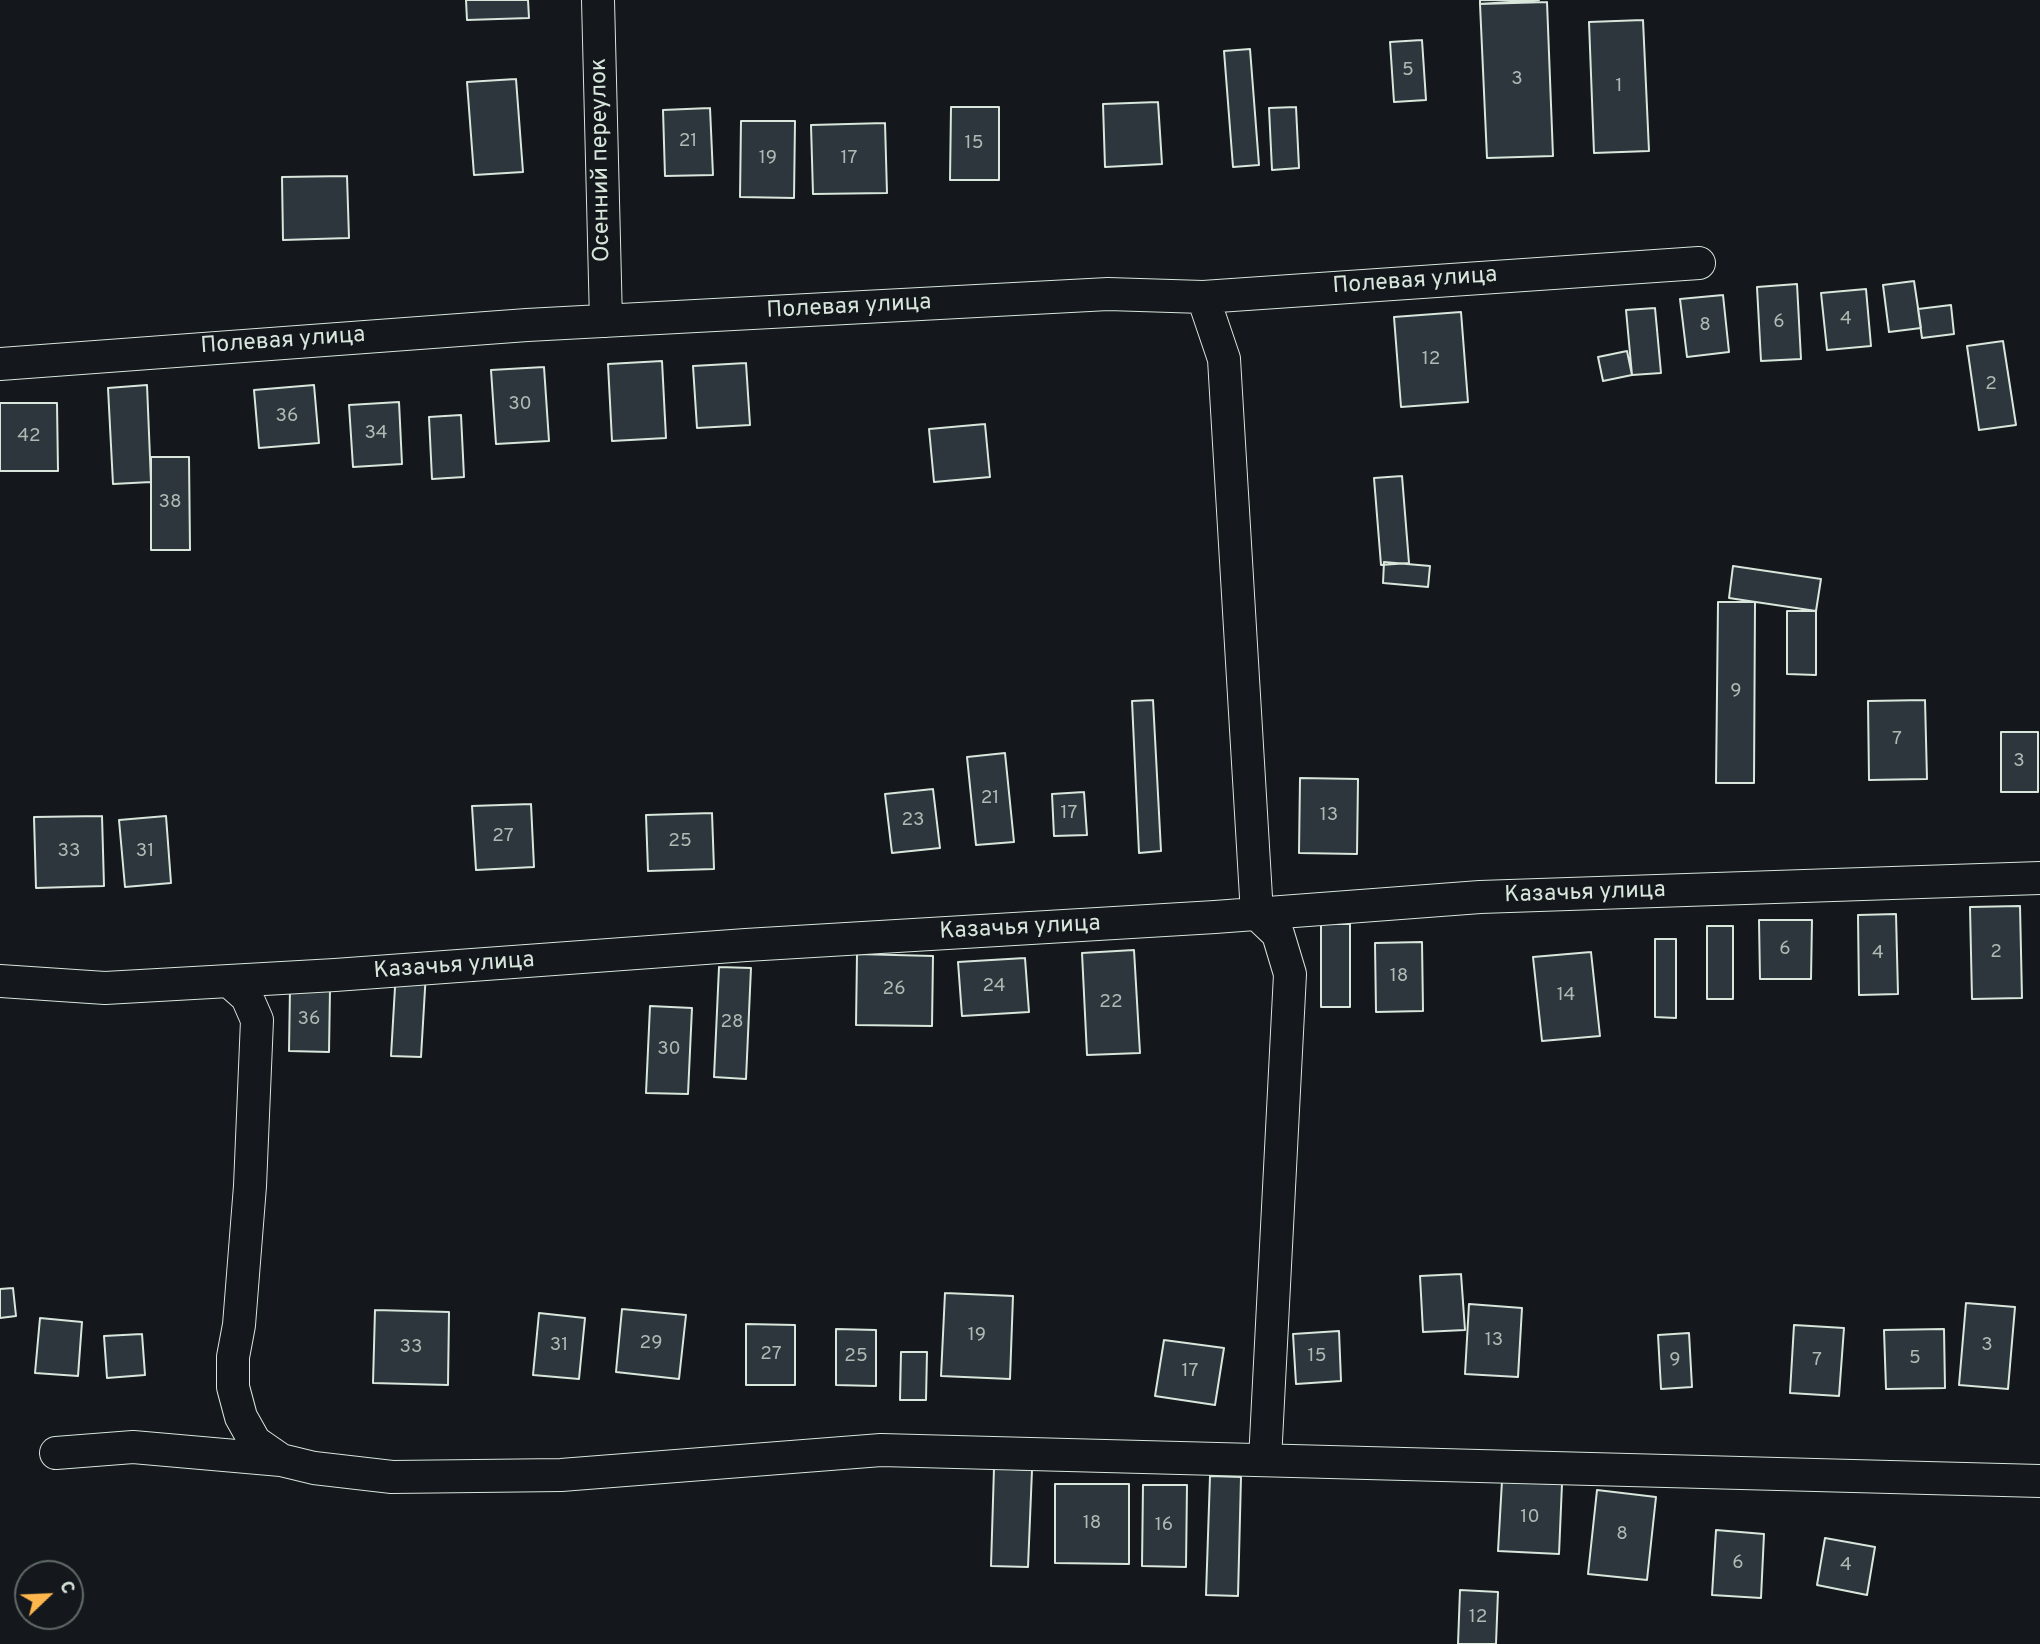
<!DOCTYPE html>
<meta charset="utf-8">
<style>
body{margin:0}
#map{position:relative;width:2040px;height:1644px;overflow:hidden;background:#14181c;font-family:Overpass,sans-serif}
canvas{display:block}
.north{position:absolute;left:14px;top:1560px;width:70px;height:70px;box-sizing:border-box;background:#14181c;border:2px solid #626a69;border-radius:50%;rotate:67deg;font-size:19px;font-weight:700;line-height:28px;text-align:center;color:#d8e6dc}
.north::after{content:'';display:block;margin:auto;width:24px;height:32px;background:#ffb74d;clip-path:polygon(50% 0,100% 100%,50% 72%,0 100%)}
</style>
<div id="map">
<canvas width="2040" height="1644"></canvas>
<div class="north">С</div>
</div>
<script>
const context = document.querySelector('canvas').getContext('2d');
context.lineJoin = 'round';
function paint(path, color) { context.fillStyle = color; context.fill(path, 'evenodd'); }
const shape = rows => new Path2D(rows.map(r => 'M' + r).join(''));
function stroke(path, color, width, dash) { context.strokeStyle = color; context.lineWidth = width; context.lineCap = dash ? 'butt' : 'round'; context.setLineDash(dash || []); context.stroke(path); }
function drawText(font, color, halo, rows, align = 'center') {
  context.font = font + ' Overpass,sans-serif'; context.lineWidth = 5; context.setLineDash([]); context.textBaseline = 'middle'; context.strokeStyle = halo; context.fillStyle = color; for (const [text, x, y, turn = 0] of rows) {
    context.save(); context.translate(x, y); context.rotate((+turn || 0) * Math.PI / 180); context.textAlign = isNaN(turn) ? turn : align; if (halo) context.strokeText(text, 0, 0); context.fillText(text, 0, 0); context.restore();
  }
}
const building = shape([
 [466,0,528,0,529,18,467,20,466,0],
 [1480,0,1539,0,1480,4,1480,0],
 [1547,2,1553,156,1487,158,1480,4,1547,2],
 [1643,20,1649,151,1594,153,1589,22,1643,20],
 [1422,40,1426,100,1394,102,1390,42,1422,40],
 [1250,49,1259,165,1233,167,1224,51,1250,49],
 [516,79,523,172,474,175,467,82,516,79],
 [1158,102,1162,164,1105,167,1103,104,1158,102],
 [951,107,999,107,999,180,950,180,951,107],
 [1296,107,1299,168,1272,170,1269,108,1296,107],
 [710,108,713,175,665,176,663,110,710,108],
 [741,121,795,121,794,198,740,197,741,121],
 [885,123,887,193,813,194,811,125,885,123],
 [347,176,349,238,283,240,282,177,347,176],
 [1914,281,1921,328,1889,332,1883,285,1914,281],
 [1797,284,1801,359,1761,361,1757,287,1797,284],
 [1866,289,1871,346,1827,350,1821,293,1866,289],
 [1723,295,1729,352,1687,357,1680,299,1723,295],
 [1951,305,1954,334,1922,338,1918,309,1951,305],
 [1655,308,1661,373,1632,375,1626,310,1655,308],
 [1461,312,1468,402,1401,407,1394,317,1461,312],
 [2003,341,2016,425,1979,430,1967,346,2003,341],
 [1627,351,1632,375,1603,381,1598,357,1627,351],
 [662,361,666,438,612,441,608,364,662,361],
 [746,363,750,425,697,428,693,366,746,363],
 [544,367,549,441,496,444,491,370,544,367],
 [147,385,151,482,113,484,108,388,147,385],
 [314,385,319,443,259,448,254,390,314,385],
 [399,402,402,464,353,467,349,405,399,402],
 [0,403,57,403,58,471,0,471,0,403],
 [461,415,464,477,432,479,429,417,461,415],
 [985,424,990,477,934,482,929,429,985,424],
 [151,457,189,457,190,550,151,550,151,457],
 [1402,476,1409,563,1381,565,1374,478,1402,476],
 [1384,562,1430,566,1428,587,1383,583,1384,562],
 [1733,566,1821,579,1816,611,1729,598,1733,566],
 [1718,602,1755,602,1754,783,1716,783,1718,602],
 [1787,611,1816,611,1816,675,1787,674,1787,611],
 [1153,700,1161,851,1139,853,1132,701,1153,700],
 [1925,700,1927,779,1869,780,1868,701,1925,700],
 [2001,732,2038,732,2038,792,2001,792,2001,732],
 [1005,753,1014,842,976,845,967,757,1005,753],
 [1300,778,1358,779,1357,854,1299,853,1300,778],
 [933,789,940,848,892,853,885,794,933,789],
 [1084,792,1087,835,1054,836,1052,794,1084,792],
 [531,804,534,867,476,870,472,806,531,804],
 [712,813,714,869,648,871,646,815,712,813],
 [102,816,104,886,36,888,34,817,102,816],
 [166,816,171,883,125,887,119,820,166,816],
 [2020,906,2022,998,1972,999,1970,907,2020,906],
 [1896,914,1898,994,1859,995,1858,915,1896,914],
 [1759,920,1812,920,1811,979,1760,979,1759,920],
 [1321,924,1350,924,1350,1007,1321,1007,1321,924],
 [1707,926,1733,926,1733,999,1707,999,1707,926],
 [1655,939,1676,939,1676,1018,1655,1017,1655,939],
 [1422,942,1423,1011,1376,1012,1375,943,1422,942],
 [1134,950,1140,1053,1087,1055,1082,953,1134,950],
 [1591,952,1600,1036,1542,1041,1533,957,1591,952],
 [857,954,933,956,932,1026,856,1025,857,954],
 [1025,958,1029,1012,962,1016,958,962,1025,958],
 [719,967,751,968,746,1079,714,1077,719,967],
 [396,970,426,972,421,1057,391,1056,396,970],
 [290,988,330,989,329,1052,289,1051,290,988],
 [650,1006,692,1008,688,1094,646,1093,650,1006],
 [1461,1274,1465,1330,1423,1332,1420,1276,1461,1274],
 [13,1288,16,1316,0,1318,0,1289,13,1288],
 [945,1293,1013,1296,1010,1379,941,1376,945,1293],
 [1966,1303,2015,1307,2008,1389,1959,1385,1966,1303],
 [1469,1304,1522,1308,1518,1377,1465,1374,1469,1304],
 [622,1309,686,1315,679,1379,616,1372,622,1309],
 [375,1310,449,1312,448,1385,373,1383,375,1310],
 [539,1313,585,1318,579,1379,533,1375,539,1313],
 [40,1318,82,1322,78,1376,35,1373,40,1318],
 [746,1324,795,1325,795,1385,746,1385,746,1324],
 [1794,1325,1844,1328,1839,1396,1790,1393,1794,1325],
 [836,1329,876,1330,876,1386,836,1385,836,1329],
 [1944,1329,1945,1388,1886,1389,1884,1330,1944,1329],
 [1339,1331,1341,1381,1296,1384,1293,1334,1339,1331],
 [1689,1333,1692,1387,1661,1389,1658,1335,1689,1333],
 [142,1334,145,1375,107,1378,104,1336,142,1334],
 [1164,1340,1224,1348,1215,1405,1155,1396,1164,1340],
 [901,1352,927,1352,926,1400,900,1400,901,1352],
 [994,1468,1032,1470,1028,1567,991,1566,994,1468],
 [1210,1476,1241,1477,1238,1596,1206,1595,1210,1476],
 [1502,1481,1562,1484,1559,1554,1498,1551,1502,1481],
 [1055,1484,1129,1484,1129,1564,1055,1563,1055,1484],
 [1143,1485,1187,1485,1186,1567,1142,1566,1143,1485],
 [1597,1490,1656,1497,1647,1580,1588,1574,1597,1490],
 [1716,1530,1764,1534,1761,1598,1712,1595,1716,1530],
 [1825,1538,1875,1547,1867,1595,1817,1585,1825,1538],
 [1460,1590,1498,1592,1496,1644,1458,1644,1460,1590]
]);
const street = shape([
 [598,0,606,321],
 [1203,297,1224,359,1257,914,1278,934,1290,974,1265,1460],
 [0,364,527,325,1108,294,1203,297,1699,263],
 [0,981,105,988,335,975,746,945,1215,917,1480,897,2040,878],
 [229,981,247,997,257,1020,250,1186,239,1325,233,1357,233,1387,241,1417,255,1442,281,1460],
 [56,1453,133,1447,281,1460,314,1468,392,1477,561,1475,881,1450,2040,1481]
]);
const numberNames = [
 ["5",1408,71],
 ["3",1517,80],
 ["1",1619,87],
 ["21",688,142],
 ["15",974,144],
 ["19",768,159],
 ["17",849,159],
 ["4",1846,320],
 ["6",1779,323],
 ["8",1705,326],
 ["12",1431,360],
 ["2",1991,385],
 ["30",520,405],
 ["36",287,417],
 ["34",376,434],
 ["42",29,437],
 ["38",170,503],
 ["9",1736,692],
 ["7",1897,740],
 ["3",2019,762],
 ["21",990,799],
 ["17",1069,814],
 ["13",1329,816],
 ["23",913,821],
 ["27",503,837],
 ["25",680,842],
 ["33",69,852],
 ["31",145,852],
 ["6",1785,950],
 ["2",1996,953],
 ["4",1878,954],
 ["18",1399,977],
 ["24",994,987],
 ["26",894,990],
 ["14",1566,996],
 ["22",1111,1003],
 ["36",309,1020],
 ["28",732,1023],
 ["30",669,1050],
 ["19",977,1336],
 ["13",1494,1341],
 ["29",651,1344],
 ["31",559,1346],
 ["3",1987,1346],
 ["33",411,1348],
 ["27",771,1355],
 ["25",856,1357],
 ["15",1317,1357],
 ["5",1915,1359],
 ["9",1675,1361],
 ["7",1817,1361],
 ["17",1190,1372],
 ["10",1530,1518],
 ["18",1092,1524],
 ["16",1164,1526],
 ["8",1622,1535],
 ["6",1738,1564],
 ["4",1846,1566],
 ["12",1478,1618]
];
const streetNames = [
 ["Осенний переулок",602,160,-91],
 ["Полевая улица",1415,282,-4],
 ["Полевая улица",849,308,-3],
 ["Полевая улица",283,342,-4],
 ["Казачья улица",1585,894,-2],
 ["Казачья улица",1020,929,-3],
 ["Казачья улица",454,967,-4]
];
paint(building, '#2c363c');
stroke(building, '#d8e6dc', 2);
stroke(street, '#d8e6dc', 34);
stroke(street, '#14181c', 32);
drawText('19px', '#adbab4', null, numberNames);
drawText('23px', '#d8e6dc', '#14181c', streetNames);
</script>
